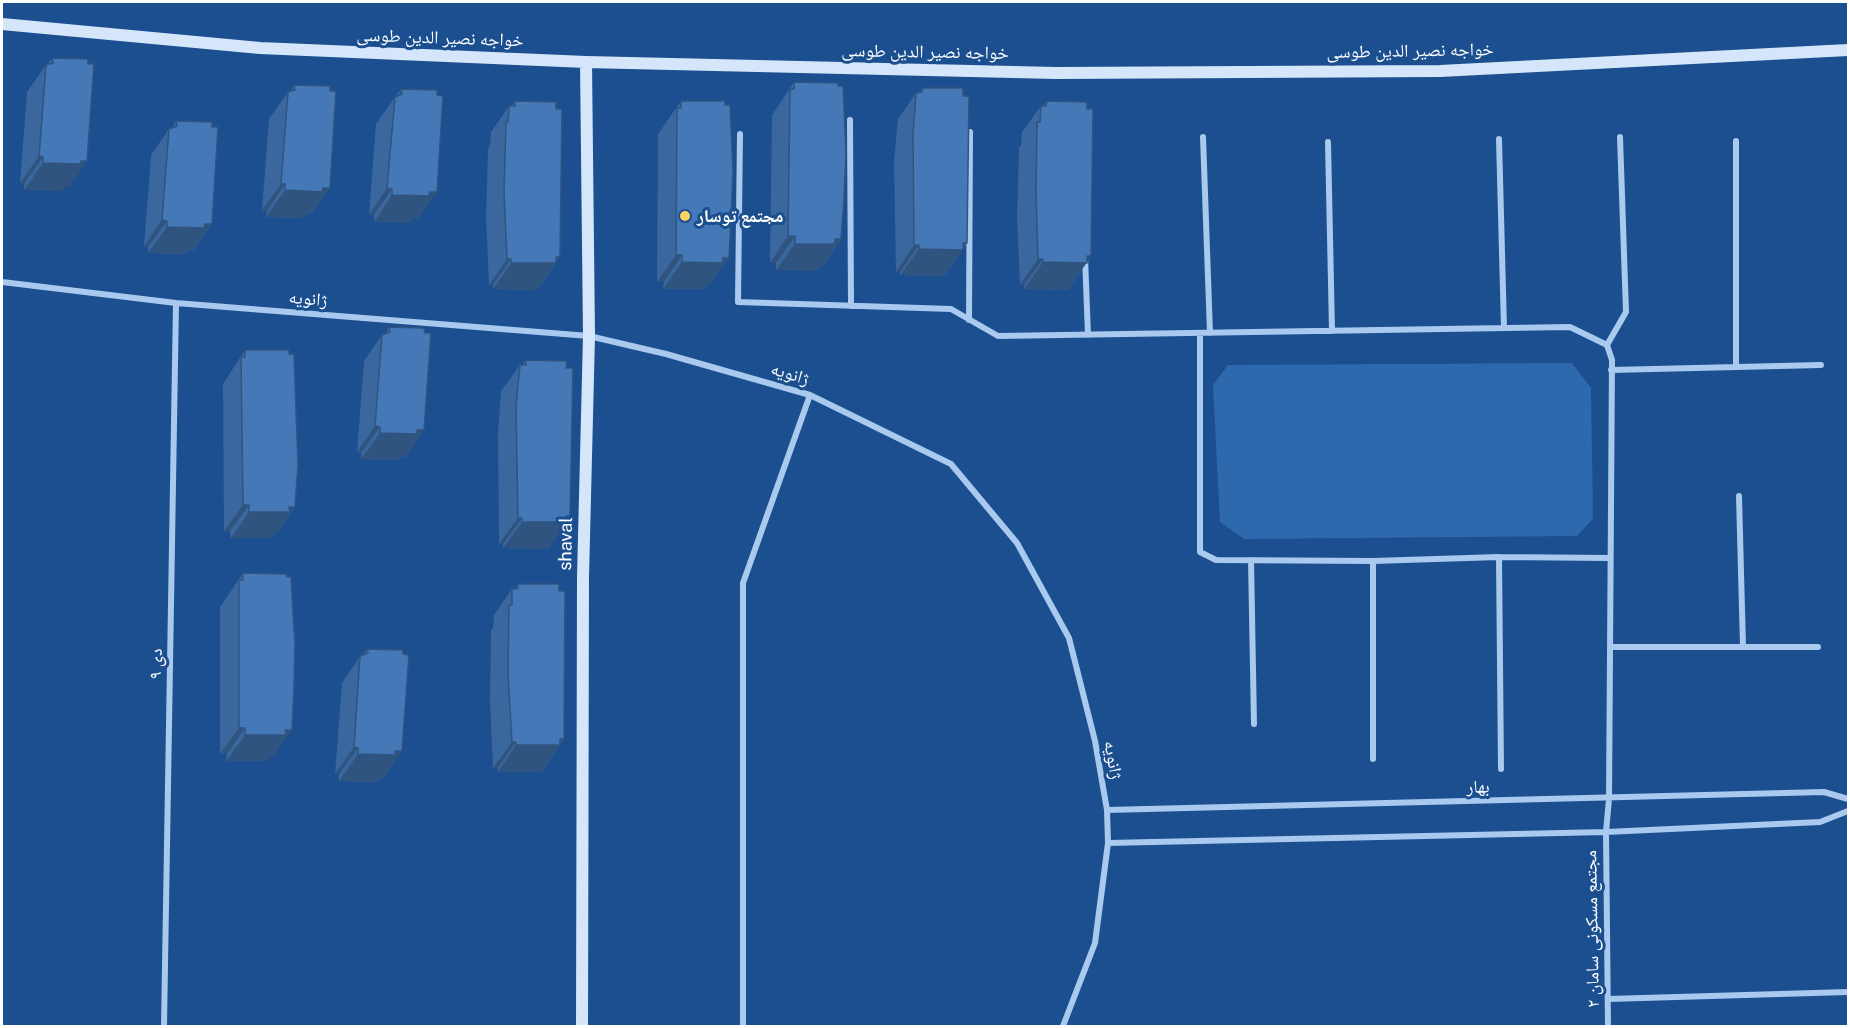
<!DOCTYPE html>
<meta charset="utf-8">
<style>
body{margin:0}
#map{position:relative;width:1850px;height:1028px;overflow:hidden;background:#1b4f8f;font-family:"Public Sans",sans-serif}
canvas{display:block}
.frame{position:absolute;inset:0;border:3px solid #fff;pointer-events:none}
</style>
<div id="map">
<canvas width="1850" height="1028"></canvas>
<div class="frame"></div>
</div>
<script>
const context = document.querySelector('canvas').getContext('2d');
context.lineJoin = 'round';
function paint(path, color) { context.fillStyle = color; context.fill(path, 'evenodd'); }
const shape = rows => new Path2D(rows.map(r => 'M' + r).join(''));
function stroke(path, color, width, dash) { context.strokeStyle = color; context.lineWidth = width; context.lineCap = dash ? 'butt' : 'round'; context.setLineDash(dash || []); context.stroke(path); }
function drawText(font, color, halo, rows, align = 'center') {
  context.font = font + ' "Public Sans","Noto Naskh Arabic",sans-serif'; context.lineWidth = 6; context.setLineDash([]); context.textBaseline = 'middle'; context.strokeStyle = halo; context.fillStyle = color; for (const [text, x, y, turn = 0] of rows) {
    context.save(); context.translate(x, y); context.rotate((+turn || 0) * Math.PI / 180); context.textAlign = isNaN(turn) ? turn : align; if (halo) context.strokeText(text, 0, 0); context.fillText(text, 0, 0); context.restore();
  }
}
const green = shape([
 [1572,363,1591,388,1593,519,1577,536,1244,539,1220,522,1213,385,1228,365]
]);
const street = shape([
 [850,120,851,306],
 [740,134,738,302,951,309,998,336,1570,327,1607,345,1612,360,1609,799,1606,832,1608,1026],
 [1203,137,1210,333],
 [1499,139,1504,328],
 [1328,142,1332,331],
 [1085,257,1088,335],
 [2,282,176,303,589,336,666,354,810,395,951,464,1017,543,1069,638,1095,741,1107,810,1108,843,1095,943,1063,1026],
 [969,320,970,132],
 [1200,333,1200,552,1216,560,1373,561,1499,557,1609,558],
 [1607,345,1626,312,1620,137],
 [1736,367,1736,141],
 [1611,370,1821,365],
 [1739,496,1743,647],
 [1499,557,1501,769],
 [1251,560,1254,724],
 [1610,647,1818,647],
 [1373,759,1373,561],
 [1107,810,1824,792,1848,799],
 [1108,843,1606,832,1820,822,1848,811],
 [1608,999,1848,992],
 [164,1026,176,303],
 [743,1026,743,583,810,395]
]);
const secondary = shape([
 [2,24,260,48,586,62,1056,73,1440,71,1848,50],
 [582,1026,583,577,589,336,586,62]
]);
const wall = shape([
 [52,58,87,161,69,187,64,187,62,191,24,190,24,184,20,183,27,92,46,65,47,65],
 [794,82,841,239,823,266,820,266,816,271,776,270,776,263,770,263,772,115],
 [294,85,330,188,311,214,307,214,304,218,266,217,267,211,262,210,269,119,288,92,290,92],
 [923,88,967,243,944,276,900,275,900,272,896,272,894,160,898,119,916,93,919,92],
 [401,89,437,192,418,219,413,219,411,223,374,222,374,215,369,215,376,124,395,97,396,96],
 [515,101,556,263,537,290,493,289,493,285,489,285,486,219,488,149,490,145,491,132,509,106,512,106],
 [681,101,729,258,710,284,708,284,704,289,663,289,664,282,657,282,658,134],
 [1047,101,1091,256,1068,290,1024,289,1024,285,1020,285,1017,218,1019,148,1021,145,1022,132,1041,106,1043,106],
 [176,121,212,224,193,251,188,250,186,254,148,253,148,247,144,246,151,155,169,129,172,128],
 [389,327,424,430,406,457,401,456,398,460,361,459,361,453,357,452,364,361,382,335,385,334],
 [245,350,295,507,277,533,275,533,271,538,231,538,230,531,224,531,223,384],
 [526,360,570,516,548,549,503,548,503,544,499,544,498,432,501,391,520,365,522,365],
 [243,573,273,757,270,757,267,761,226,761,227,754,220,754,220,607],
 [518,584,564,739,542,772,498,772,498,768,493,768,490,701,491,631,493,628,494,615,512,589,515,589],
 [367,649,384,778,380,778,377,782,339,781,339,774,335,774,342,683,360,656,362,656]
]);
const shadedWall = shape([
 [39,156,43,157,24,184,20,183],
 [87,161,69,187,64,187,62,191,24,190,43,163],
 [281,184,285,184,267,211,262,210],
 [323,188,330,188,311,214,307,214,304,218,266,217,285,190],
 [387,188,392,189,374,215,369,215],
 [430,192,437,192,418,219,413,219,411,223,374,222,392,195],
 [162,220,167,221,148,247,144,246],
 [205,224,212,224,193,251,188,250,186,254,148,253,167,227],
 [788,236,795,236,776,263,770,263],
 [835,239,841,239,823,266,820,266,816,271,776,270,795,244],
 [963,243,967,243,944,276,900,275,919,249],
 [914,245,919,245,900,272,896,272],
 [676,255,682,255,664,282,657,282],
 [1087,256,1091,256,1068,290,1024,289,1043,262],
 [560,257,537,290,493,289,511,263],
 [723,258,729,258,710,284,708,284,704,289,663,289,682,262],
 [507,259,511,259,493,285,489,285],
 [1038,259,1043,259,1024,285,1020,285],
 [375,426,380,427,361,453,357,452],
 [417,430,424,430,406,457,401,456,398,460,361,459,380,433],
 [243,505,249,505,230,531,224,531],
 [289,507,295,507,277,533,275,533,271,538,231,538,249,512],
 [566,516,570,516,548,549,503,548,522,522],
 [518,518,522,518,503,544,499,544],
 [239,728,245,728,227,754,220,754],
 [285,730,292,730,273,757,270,757,267,761,226,761,245,735],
 [560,739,564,739,542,772,498,772,516,745],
 [512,742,516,742,498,768,493,768],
 [354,747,358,748,339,774,335,774],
 [395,751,402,751,384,778,380,778,377,782,339,781,358,754]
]);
const building = shape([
 [52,58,88,59,88,64,94,64,87,161,81,161,80,164,43,163,43,157,39,156,46,65,53,63,52,58],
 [794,82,838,83,838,86,843,86,846,153,844,198,841,239,835,239,835,244,795,244,795,236,788,236,790,89,794,89,794,82],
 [294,85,330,86,330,91,336,91,330,188,323,188,322,192,285,190,285,184,281,184,288,92,295,90,294,85],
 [923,88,963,88,963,96,969,96,967,243,963,243,963,250,919,249,919,245,914,245,913,134,916,93,922,92,923,88],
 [401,89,437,90,437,95,443,96,437,192,430,192,429,196,392,195,392,189,387,188,395,97,402,94,401,89],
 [515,101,556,102,556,109,562,109,560,257,556,257,556,263,511,263,511,259,507,259,504,192,506,122,508,122,509,106,515,106,515,101],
 [681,101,725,101,725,105,730,105,733,171,731,218,729,258,723,258,723,263,682,262,682,255,676,255,677,108,681,108,681,101],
 [1047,101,1087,102,1087,109,1093,109,1091,256,1087,256,1087,263,1043,262,1043,259,1038,259,1036,192,1037,122,1040,122,1041,106,1046,106,1047,101],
 [176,121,212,122,212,127,218,127,212,224,205,224,204,228,167,227,167,221,162,220,169,129,177,126,176,121],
 [389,327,424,328,425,333,431,333,424,430,417,430,417,434,380,433,380,427,375,426,382,335,390,332,389,327],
 [245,350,289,350,289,354,294,354,298,465,295,507,289,507,290,512,249,512,249,505,243,505,241,357,245,357,245,350],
 [526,360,567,361,566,368,573,368,570,516,566,516,566,522,522,522,522,518,518,518,516,406,520,365,526,365,526,360],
 [243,573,287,574,287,577,291,577,295,644,294,688,292,730,285,730,286,735,245,735,245,728,239,728,239,580,243,580,243,573],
 [518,584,559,584,559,591,565,591,564,739,560,739,560,745,516,745,516,742,512,742,508,675,509,605,512,605,512,589,518,589,518,584],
 [367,649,403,650,403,654,409,655,402,751,395,751,395,755,358,754,358,748,354,747,360,656,368,653,367,649]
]);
const markers = [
 [685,216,6,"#ffd166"]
];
const streetNames = [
 ["خواجه نصیر الدین طوسی",440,38,2],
 ["خواجه نصیر الدین طوسی",1410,51,-1],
 ["خواجه نصیر الدین طوسی",925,52,1],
 ["ژانویه",308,299,5],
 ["ژانویه",790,374,17],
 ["shaval",566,544,-89],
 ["۹ دی",156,664,-89],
 ["ژانویه",1113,760,80],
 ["بهار",1478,787,-1],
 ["مجتمع مسکونی سامان ۲",1592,929,-91]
];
const poiNames = [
 ["مجتمع توسار",697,216]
];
paint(green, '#2e69ad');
stroke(street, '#a9c9ee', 6);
stroke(secondary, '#d6e6fa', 12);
paint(wall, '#3a679d');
paint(shadedWall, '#305480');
paint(building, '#4478b7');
stroke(building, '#305480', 1.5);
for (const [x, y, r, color] of markers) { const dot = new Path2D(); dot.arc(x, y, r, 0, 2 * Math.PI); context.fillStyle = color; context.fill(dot); stroke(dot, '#1b4f8f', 2); }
drawText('18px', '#fff', '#1b4f8f', streetNames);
drawText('bold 18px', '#fff', '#1b4f8f', poiNames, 'left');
</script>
